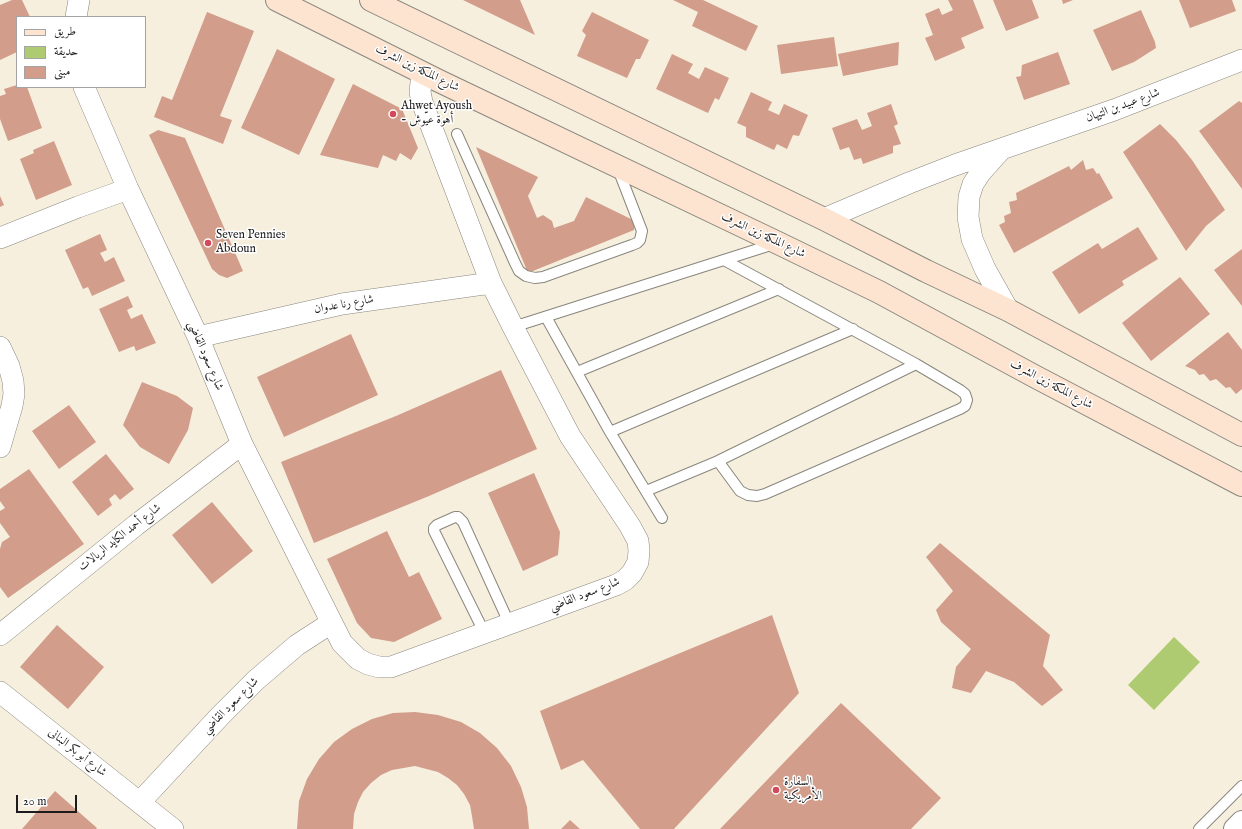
<!DOCTYPE html>
<meta charset="utf-8">
<style>
body{margin:0}
#map{position:relative;width:1242px;height:829px;overflow:hidden;background:#f6efde;font-family:"IM FELL English",Amiri,serif}
canvas{display:block}
.legend{position:absolute;left:16px;top:16px;width:130px;height:72px;box-sizing:border-box;background:#fff;border:1px solid #a4a4a4;margin:0;padding:5px 7px;list-style:none;font-size:12px;color:#1c1c1c}
.legend li{display:flex;align-items:center;gap:8px;height:20px}
.legend b{width:20px;border:1px solid #a4a4a4}
.scale{position:absolute;left:16px;top:795px;width:61px;height:18px;box-sizing:border-box;border:2px solid #1c1c1c;border-top:0;padding-left:5px;font-size:12px;line-height:14px;white-space:nowrap;color:#1c1c1c;-webkit-text-stroke:3px #fff;paint-order:stroke}
</style>
<div id="map">
<canvas width="1242" height="829"></canvas>
<ul class="legend">
<li><b style="height:5px;background:#fde4d1"></b>طريق</li>
<li><b style="height:11px;background:#afcb71"></b>حديقة</li>
<li><b style="height:11px;background:#d29d8a"></b>مبنى</li>
</ul>
<div class="scale">20 m</div>
</div>
<script>
const context = document.querySelector('canvas').getContext('2d');
context.lineJoin = 'round';
function paint(path, color) { context.fillStyle = color; context.fill(path, 'evenodd'); }
const shape = rows => new Path2D(rows.map(r => 'M' + r).join(''));
function stroke(path, color, width, dash) { context.strokeStyle = color; context.lineWidth = width; context.lineCap = dash ? 'butt' : 'round'; context.setLineDash(dash || []); context.stroke(path); }
function drawText(font, color, halo, rows, align = 'center') {
  context.font = font + ' "IM FELL English",Amiri,serif'; context.lineWidth = 3; context.setLineDash([]); context.textBaseline = 'middle'; context.strokeStyle = halo; context.fillStyle = color; for (const [text, x, y, turn = 0] of rows) {
    context.save(); context.translate(x, y); context.rotate((+turn || 0) * Math.PI / 180); context.textAlign = isNaN(turn) ? turn : align; if (halo) context.strokeText(text, 0, 0); context.fillText(text, 0, 0); context.restore();
  }
}
const green = shape([
 [1174,637,1200,662,1154,710,1128,685]
]);
const building = shape([
 [12,0,22,0,30,17,17,17,17,52,0,60,0,5],
 [463,0,520,0,535,35],
 [673,0,703,0,758,26,746,51,692,26,698,12],
 [948,0,973,0,984,28,961,38,965,48,935,61,925,38,933,35,925,14,939,8,942,15,953,10],
 [993,0,1032,0,1039,18,1006,31],
 [1062,0,1073,0,1063,4],
 [1179,0,1232,0,1236,11,1190,28],
 [1141,10,1155,42,1156,48,1134,62,1112,71,1093,30],
 [207,12,254,31,220,116,232,120,223,144,154,117,162,96,172,100],
 [592,12,649,40,640,59,636,59,627,78,577,56,586,35,582,31],
 [834,37,838,66,781,74,777,45],
 [899,42,898,65,843,76,838,54],
 [277,49,335,79,299,155,241,128],
 [1058,52,1070,84,1024,100,1016,77,1021,76,1022,65],
 [672,54,693,64,688,73,699,79,705,67,729,78,719,100,715,98,708,113,656,89],
 [353,84,402,109,418,148,411,160,400,153,396,161,383,155,378,168,320,155],
 [17,85,17,87,27,87,42,128,8,141,0,119,0,96,6,94,4,89],
 [751,92,772,102,768,110,779,115,784,104,808,115,799,136,793,135,787,149,777,144,774,150,746,137,746,127,737,123],
 [1239,101,1242,103,1242,189,1199,131],
 [891,104,898,124,894,126,901,144,893,146,893,153,863,164,861,158,854,160,849,147,840,150,832,128,857,119,862,130,872,126,867,113],
 [1160,124,1176,140,1192,160,1225,210,1206,226,1186,251,1123,152],
 [158,130,185,138,243,271,227,278,219,275,212,269,149,135],
 [54,141,72,185,36,200,20,159,34,153,33,150],
 [476,147,538,177,528,196,537,218,543,215,552,221,554,228,574,221,586,197,635,221,634,230,528,273],
 [1083,160,1086,170,1093,168,1097,174,1099,173,1113,198,1014,253,999,225,1005,222,1004,216,1011,213,1009,202,1017,200,1016,193,1069,166,1071,170],
 [0,196,4,205,0,207],
 [1138,227,1158,259,1122,281,1124,285,1079,314,1052,272,1098,243,1102,249],
 [100,234,107,250,100,253,105,262,114,257,125,281,92,296,88,287,83,289,65,250],
 [1242,249,1242,306,1214,270],
 [1180,277,1210,314,1151,361,1122,323],
 [128,296,133,307,127,310,131,319,142,314,156,343,136,351,134,346,119,352,99,309],
 [1228,332,1242,350,1242,389,1236,394,1230,387,1226,388,1216,379,1210,381,1204,374,1199,375,1195,370,1185,366],
 [351,334,378,395,284,437,257,377],
 [501,370,537,449,429,496,314,543,281,462,396,416],
 [142,382,177,396,193,408,188,430,169,464,140,447,123,425],
 [69,405,96,442,59,469,32,431],
 [106,454,134,489,120,500,115,494,109,499,112,505,98,516,72,482],
 [29,469,84,544,8,598,0,587,0,549,2,542,10,537,0,523,0,511,5,508,0,501,0,489],
 [534,473,560,532,558,555,523,571,488,493],
 [212,502,253,551,212,584,172,535],
 [387,531,409,577,419,572,442,619,394,642,371,638,357,623,327,559],
 [940,543,1050,635,1043,666,1063,690,1042,706,1014,682,986,671,971,693,952,688,956,667,971,649,941,622,936,610,953,591,926,557],
 [772,615,799,693,674,829,640,829,583,760,561,770,540,711],
 [57,625,104,667,68,709,20,667],
 [841,703,941,798,911,829,720,829],
 [415,712,438,715,461,722,480,733,497,748,511,766,521,787,527,807,529,829,474,829,472,816,470,805,464,794,457,785,448,778,438,772,415,766,392,770,381,775,371,783,363,792,358,802,354,814,353,829,297,829,299,801,307,779,319,759,334,742,352,729,372,719,393,713],
 [55,791,97,828,96,829,22,829],
 [570,820,580,829,561,829]
]);
const service = shape([
 [457,134,515,263,519,271,526,276,535,278,543,277,632,245,637,243,640,240,642,231,618,169],
 [546,317,610,432,662,518],
 [513,327,774,244],
 [577,372,779,289],
 [610,432,853,329],
 [718,461,740,491,748,495,757,496,765,494,960,409,965,406,967,400,965,394,960,390,916,364,724,260],
 [646,491,718,461,916,364],
 [484,632,434,531,434,528,437,525,455,517,458,517,463,522,509,623],
 [1199,829,1242,786]
]);
const minor = shape([
 [76,17,79,0],
 [84,87,128,189,198,337,242,444,342,643,358,659,368,664,379,667,391,667,616,585,625,580,632,573,638,562,639,551,638,541,630,526,570,436,513,327,491,283,422,102,420,92,422,73],
 [999,152,981,172,973,184,969,197,968,217,972,239,985,269,1008,310],
 [824,219,909,183,955,165,1114,110,1242,60],
 [0,238,78,207,128,189],
 [198,337,342,304,491,283],
 [0,347,9,366,13,381,14,394,12,406,0,447],
 [0,635,136,525,242,444],
 [0,692,173,829],
 [140,802,220,716,256,680,297,645,331,623]
]);
const tertiary = shape([
 [1235,829,1242,822]
]);
const secondary = shape([
 [277,0,439,81,778,243,879,292,1034,376,1242,485],
 [371,0,824,219,926,271,1008,310,1242,435]
]);
const markers = [
 [393,114,4,"#d1495b"],
 [208,243,4,"#d1495b"],
 [776,790,4,"#d1495b"]
];
const streetNames = [
 ["شارع الملكة زين الشرف",417,69,26],
 ["شارع عبيد بن التيهان",1123,106,-20],
 ["شارع الملكة زين الشرف",763,236,25],
 ["شارع رنا عدوان",344,305,-10],
 ["شارع سعود القاضي",205,356,67],
 ["شارع الملكة زين الشرف",1051,385,28],
 ["شارع أحمد الكايد الريالات",120,538,-38],
 ["شارع سعود القاضي",585,595,-21],
 ["شارع سعود القاضي",231,706,-45],
 ["شارع أبو بكر البنانى",77,753,38]
];
const poiNames = [
 ["Ahwet Ayoush",401,107],
 ["- أهوة عيّوش",401,121],
 ["Seven Pennies",216,236],
 ["Abdoun",216,250],
 ["السفارة",784,783],
 ["الأمريكية",784,797]
];
paint(green, '#afcb71');
paint(building, '#d29d8a');
stroke(service, '#89867d', 12);
stroke(minor, '#89867d', 22);
stroke(tertiary, '#89867d', 24);
stroke(secondary, '#89867d', 24);
stroke(service, '#fff', 10);
stroke(minor, '#fff', 21);
stroke(tertiary, '#fff', 22);
stroke(secondary, '#fde4d1', 22);
for (const [x, y, r, color] of markers) { const dot = new Path2D(); dot.arc(x, y, r, 0, 2 * Math.PI); context.fillStyle = color; context.fill(dot); stroke(dot, '#fff', 1.5); }
drawText('12px', '#1c1c1c', '#fff', streetNames);
drawText('12px', '#1c1c1c', '#fff', poiNames, 'left');
</script>
